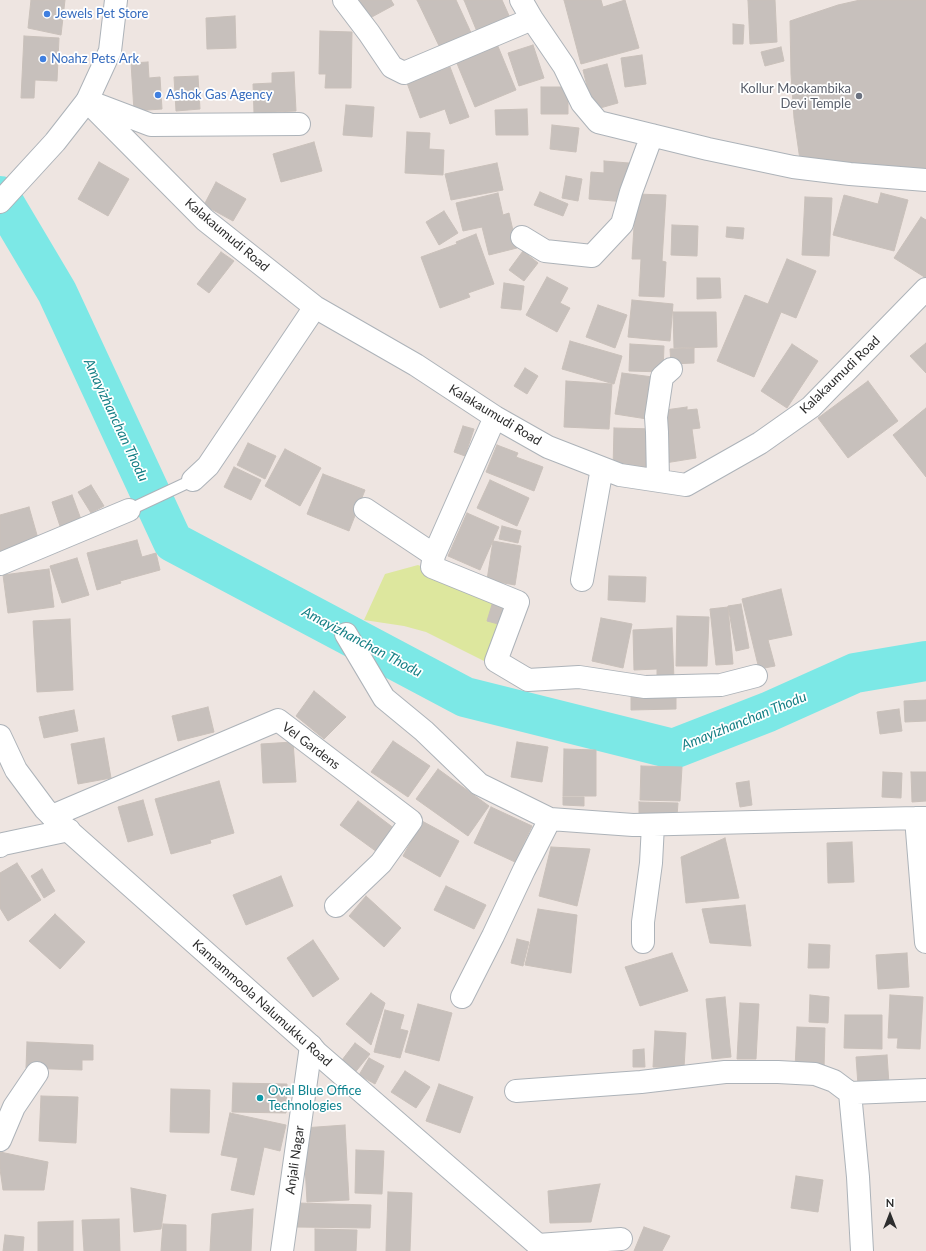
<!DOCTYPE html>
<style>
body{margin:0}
#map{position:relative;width:926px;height:1251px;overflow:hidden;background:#eee5e1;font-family:Lato,sans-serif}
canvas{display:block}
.north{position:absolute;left:870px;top:1195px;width:40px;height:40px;-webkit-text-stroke:3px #fff;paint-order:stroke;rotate:0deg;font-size:11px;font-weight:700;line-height:16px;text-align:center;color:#2d2d2d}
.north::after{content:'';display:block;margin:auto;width:14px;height:18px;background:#2d2d2d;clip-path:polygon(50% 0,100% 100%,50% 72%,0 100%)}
</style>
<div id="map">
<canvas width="926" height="1251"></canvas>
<div class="north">N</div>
</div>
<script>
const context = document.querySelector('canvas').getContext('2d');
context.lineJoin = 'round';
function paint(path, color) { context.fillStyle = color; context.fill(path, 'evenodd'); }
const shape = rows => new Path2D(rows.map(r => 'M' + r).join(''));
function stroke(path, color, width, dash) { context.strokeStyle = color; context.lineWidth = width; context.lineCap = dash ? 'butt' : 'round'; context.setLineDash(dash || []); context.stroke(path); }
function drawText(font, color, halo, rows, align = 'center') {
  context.font = font + ' Lato,sans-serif'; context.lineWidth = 3.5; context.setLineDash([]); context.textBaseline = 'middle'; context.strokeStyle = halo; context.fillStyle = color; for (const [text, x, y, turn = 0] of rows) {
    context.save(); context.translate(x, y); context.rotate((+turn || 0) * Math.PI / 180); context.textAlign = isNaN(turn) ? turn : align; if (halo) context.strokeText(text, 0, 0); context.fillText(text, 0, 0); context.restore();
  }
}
const pitch = shape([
 [418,565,509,603,484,661,426,632,404,626,364,620,385,574]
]);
const river = shape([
 [0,196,57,292,173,542,465,697,673,749,768,712,855,673,926,661]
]);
const building = shape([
 [31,0,65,0,61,35,28,28,31,0],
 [359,0,391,0,394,5,370,18,359,0],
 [417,0,456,0,473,37,442,52,417,0],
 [464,0,502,0,511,20,478,34,464,0],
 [564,0,601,0,603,7,625,0,639,48,581,64,564,0],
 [748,0,775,0,777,42,750,44,748,0],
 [860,0,926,0,926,173,800,160,794,118,791,74,790,21,838,5,860,0],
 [235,16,236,48,207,49,206,18,235,16],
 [733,24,744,25,743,44,733,44,733,24],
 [320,31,352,32,351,88,325,88,326,74,319,74,320,31],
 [24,36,59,38,57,81,35,80,34,98,21,98,24,36],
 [497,44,516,90,475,107,456,61,497,44],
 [533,45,544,78,519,86,508,53,533,45],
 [781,47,784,61,765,66,761,52,781,47],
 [642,55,646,84,625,87,621,58,642,55],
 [148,62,149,78,160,77,162,109,134,111,131,63,148,62],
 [607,64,618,103,593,110,583,70,607,64],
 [450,67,469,117,450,124,445,109,420,118,407,83,450,67],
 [294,72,296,111,254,113,253,84,272,83,272,73,294,72],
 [198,76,200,109,176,111,174,77,198,76],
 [541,87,568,87,568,114,541,114,541,87],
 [346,105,374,107,372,137,343,135,346,105],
 [527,109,528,135,496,135,495,110,527,109],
 [552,125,579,128,576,152,550,149,552,125],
 [407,132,430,133,429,149,444,150,443,175,405,173,407,132],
 [314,142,322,171,281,182,273,154,314,142],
 [604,161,629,163,626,202,589,199,591,172,604,173,604,161],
 [99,162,129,179,108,216,78,199,99,162],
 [497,163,503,190,451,200,445,174,497,163],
 [566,176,582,179,578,201,562,198,566,176],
 [216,182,246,199,233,221,204,205,216,182],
 [540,192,568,204,563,216,534,205,540,192],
 [498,193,503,215,509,213,517,248,489,255,482,227,463,231,456,203,498,193],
 [881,193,908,200,894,251,833,235,844,195,878,204,881,193],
 [636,194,666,195,662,261,666,262,664,297,639,296,641,259,632,259,636,194],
 [805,197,832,198,829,256,802,255,805,197],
 [444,211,458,233,439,245,426,222,444,211],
 [921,217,926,220,926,278,894,258,921,217],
 [672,225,698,226,697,256,671,255,672,225],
 [727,227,744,228,743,239,726,237,727,227],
 [476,234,494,284,468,293,470,297,440,308,421,257,457,244,456,242,476,234],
 [523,251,538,263,524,281,509,270,523,251],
 [221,252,234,261,209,293,197,284,221,252],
 [787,259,816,271,796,318,781,312,754,377,717,361,745,295,768,304,787,259],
 [547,277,568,288,560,303,570,308,557,332,526,315,547,277],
 [697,278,720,278,721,298,697,299,697,278],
 [504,283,524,286,521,310,501,308,504,283],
 [632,300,673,304,670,341,628,337,632,300],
 [598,305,627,315,615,348,586,337,598,305],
 [673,312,716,312,717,347,674,348,673,312],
 [570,341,622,356,614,384,562,369,570,341],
 [926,343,926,373,910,356,926,343],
 [630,344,664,346,663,372,629,371,630,344],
 [792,344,818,361,787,408,761,391,792,344],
 [694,348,694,363,671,364,670,349,694,348],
 [525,368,538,376,527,394,514,386,525,368],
 [622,373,653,377,647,419,615,414,622,373],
 [566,381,612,384,609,429,564,427,566,381],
 [868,381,898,421,848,458,818,418,868,381],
 [687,407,687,410,697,409,700,428,692,429,696,458,665,463,658,411,687,407],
 [926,408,926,477,893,435,926,408],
 [463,426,474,429,465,456,454,452,463,426],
 [614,428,655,429,653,470,613,469,614,428],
 [248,443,276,456,265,479,237,465,248,443],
 [497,445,518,453,516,457,543,467,534,491,486,472,497,445],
 [285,449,321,468,300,506,265,486,285,449],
 [234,467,261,480,251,500,224,487,234,467],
 [323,474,365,490,349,531,307,514,323,474],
 [490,480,529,498,517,526,477,508,490,480],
 [91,485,104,506,91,513,78,492,91,485],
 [72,495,82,522,61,529,52,502,72,495],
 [29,507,39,542,0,553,0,515,29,507],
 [467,513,499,527,480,570,448,556,467,513],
 [502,526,521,531,518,543,499,539,502,526],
 [137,540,142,557,156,553,160,570,120,581,121,583,97,590,87,553,137,540],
 [493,541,521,546,515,585,487,580,493,541],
 [77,558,89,595,62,603,50,566,77,558],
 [49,569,54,607,8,613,3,575,49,569],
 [609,576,646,577,645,602,608,600,609,576],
 [781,589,792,635,768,640,775,666,759,669,742,599,781,589],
 [494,598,509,602,502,625,487,621,494,598],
 [741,604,749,648,736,651,728,606,741,604],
 [728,607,733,664,716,665,710,609,728,607],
 [677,616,709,617,707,666,676,666,677,616],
 [601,618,632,624,623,668,592,661,601,618],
 [70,619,73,690,37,692,33,621,70,619],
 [672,628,674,680,657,681,657,669,634,670,633,630,672,628],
 [314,691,346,717,324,739,296,716,314,691],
 [676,696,676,709,631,710,631,697,676,696],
 [926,700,926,721,905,722,904,701,926,700],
 [208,707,214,732,178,741,172,716,208,707],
 [899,709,902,731,880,734,877,712,899,709],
 [74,710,78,731,44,738,39,717,74,710],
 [104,738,111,778,78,784,71,744,104,738],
 [393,741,430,766,408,797,371,772,393,741],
 [293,742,296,782,263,783,261,744,293,742],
 [517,742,548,747,542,782,511,777,517,742],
 [564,749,596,750,596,796,563,796,564,749],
 [641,766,682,767,680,801,640,800,641,766],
 [438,769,489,806,468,836,416,799,438,769],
 [883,772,902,773,901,798,882,797,883,772],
 [911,772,926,772,926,801,912,802,911,772],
 [219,781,234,833,210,840,211,843,171,854,155,799,219,781],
 [749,781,752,805,740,807,736,783,749,781],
 [563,797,584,797,584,806,563,805,563,797],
 [143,800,153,835,128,842,118,807,143,800],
 [358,801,395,829,377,852,340,825,358,801],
 [639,802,678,803,677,816,639,816,639,802],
 [491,807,532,826,515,862,474,843,491,807],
 [422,821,459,841,440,877,403,856,422,821],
 [725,838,739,898,686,903,681,857,725,838],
 [852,842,854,882,828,883,827,843,852,842],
 [551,847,590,849,577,906,539,896,551,847],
 [17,863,41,900,8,921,0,908,0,873,17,863],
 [42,869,55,891,44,898,31,876,42,869],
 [281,876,293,906,246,925,233,895,281,876],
 [446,886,486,905,474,929,434,910,446,886],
 [366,896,401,928,384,947,349,916,366,896],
 [745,905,751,946,710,943,702,909,745,905],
 [538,909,577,915,571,973,525,965,538,909],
 [55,914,85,942,60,969,29,941,55,914],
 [517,939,529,942,523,966,511,963,517,939],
 [313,940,339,979,313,997,287,958,313,940],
 [809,944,830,945,829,968,808,968,809,944],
 [672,953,688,991,640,1006,625,967,672,953],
 [907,953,909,987,878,989,876,955,907,953],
 [371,993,385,1003,371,1045,346,1024,371,993],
 [810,995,829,997,828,1023,809,1022,810,995],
 [890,995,923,997,920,1049,897,1048,898,1038,888,1038,890,995],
 [725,997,731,1057,712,1059,706,999,725,997],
 [740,1003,759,1004,756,1059,737,1059,740,1003],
 [418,1004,452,1013,439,1061,405,1052,418,1004],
 [385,1010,404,1015,400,1029,408,1031,400,1058,374,1052,385,1010],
 [845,1015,882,1015,882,1049,844,1048,845,1015],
 [797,1027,825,1028,824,1069,795,1068,797,1027],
 [655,1031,686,1033,684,1068,653,1067,655,1031],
 [27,1042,93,1045,93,1060,82,1060,82,1070,26,1068,27,1042],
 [355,1043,370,1054,353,1075,339,1064,355,1043],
 [644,1049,645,1067,633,1067,633,1050,644,1049],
 [887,1055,889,1084,858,1085,856,1057,887,1055],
 [369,1058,384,1066,375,1084,359,1075,369,1058],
 [405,1071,430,1087,416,1108,391,1092,405,1071],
 [233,1083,287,1084,286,1113,232,1112,233,1083],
 [439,1084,473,1097,460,1133,426,1121,439,1084],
 [171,1089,210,1090,209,1133,170,1132,171,1089],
 [41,1096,78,1097,76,1143,39,1141,41,1096],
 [230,1113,286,1125,280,1151,264,1147,254,1195,231,1190,238,1158,221,1155,230,1113],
 [345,1125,349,1200,307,1202,303,1128,345,1125],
 [356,1150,384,1151,382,1194,355,1193,356,1150],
 [0,1152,48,1162,44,1190,3,1190,0,1169,0,1152],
 [796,1176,823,1180,818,1212,791,1208,796,1176],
 [600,1184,591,1222,550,1223,548,1191,600,1184],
 [131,1188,166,1195,161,1229,134,1232,131,1188],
 [388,1192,412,1193,410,1251,386,1251,388,1192],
 [297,1203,371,1205,370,1228,296,1227,297,1203],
 [253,1209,251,1251,210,1251,212,1214,253,1209],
 [119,1219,120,1251,84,1251,82,1220,119,1219],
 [73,1221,73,1251,38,1251,38,1222,73,1221],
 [163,1224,186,1225,186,1251,161,1251,163,1224],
 [644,1227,670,1236,662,1251,634,1251,644,1227],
 [315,1229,357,1230,356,1251,315,1251,315,1229],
 [5,1235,24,1237,23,1251,3,1251,5,1235]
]);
const service = shape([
 [129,510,193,480]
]);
const minor = shape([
 [344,0,369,33,392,67,404,73,532,19],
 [521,0,532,19,564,66,582,103,598,122,708,149,793,167,850,174,926,180],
 [87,101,205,220,315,307,416,365,495,417,548,447,620,475,686,485,760,443,811,407,926,289],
 [93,103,151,125,299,124],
 [522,237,545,251,592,256,622,224,631,192,652,135],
 [495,417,434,555,432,567,518,602,496,661,528,680,579,677,645,687,721,685,756,676],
 [193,480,208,466,315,307],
 [658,480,657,432,656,417,662,377,671,369],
 [365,509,434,555],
 [0,564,129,510],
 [582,580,602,468],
 [346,634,384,698,424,731,479,784,550,819,633,825,916,818,926,818],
 [52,816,278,720,411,821,381,863,336,906],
 [916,818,926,942],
 [0,846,3,844,69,830],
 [643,942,643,922,651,863,653,825],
 [462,997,493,936,524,870,550,819],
 [516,1091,641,1082,725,1072,778,1072,815,1074,834,1081,850,1093],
 [0,1140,14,1107,37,1073],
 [538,1245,621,1239],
 [282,1251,311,1046],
 [862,1251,858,1177,850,1093,926,1090]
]);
const secondary = shape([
 [0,202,55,142,87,101,110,51,116,0],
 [0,736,16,770,45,809,52,816,311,1046,316,1052,545,1251]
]);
const markers = [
 [47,14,4,"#3f7fe0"],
 [43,59,4,"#3f7fe0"],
 [158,95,4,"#3f7fe0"],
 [859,96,4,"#6b7280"],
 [260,1098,4,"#0f9aa8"]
];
const shopNames = [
 ["Jewels Pet Store",55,14],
 ["Noahz Pets Ark",51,59],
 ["Ashok Gas Agency",166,95]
];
const worshipNames = [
 ["Kollur Mookambika",851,89],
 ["Devi Temple",851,104]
];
const streetNames = [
 ["Kalakaumudi Road",227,235,40],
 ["Kalakaumudi Road",840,375,-44],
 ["Kalakaumudi Road",495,415,31],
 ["Vel Gardens",311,746,37],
 ["Kannammoola Nalumukku Road",262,1003,42],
 ["Anjali Nagar",295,1160,-82]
];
const cultureNames = [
 ["Oval Blue Office",268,1091],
 ["Technologies",268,1106]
];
const waterNames = [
 ["Amayizhanchan Thodu",116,420,65],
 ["Amayizhanchan Thodu",362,642,28],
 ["Amayizhanchan Thodu",744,721,-22]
];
paint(pitch, '#dde79e');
stroke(river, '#7ce8e6', 40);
paint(building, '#c7c0bc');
stroke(building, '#c9c0ba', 1);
stroke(service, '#adb3b9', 13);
stroke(minor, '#adb3b9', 24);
stroke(secondary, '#adb3b9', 24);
stroke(service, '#fff', 11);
stroke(minor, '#fff', 22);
stroke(secondary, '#fff', 22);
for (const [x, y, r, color] of markers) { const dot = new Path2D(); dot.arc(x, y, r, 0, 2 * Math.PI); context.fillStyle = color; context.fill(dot); stroke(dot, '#fff', 1.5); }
drawText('13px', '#366cbe', '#fff', shopNames, 'left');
drawText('13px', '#5b616d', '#fff', worshipNames, 'right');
drawText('13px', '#2d2d2d', '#fff', streetNames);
drawText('13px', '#0d838f', '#fff', cultureNames, 'left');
drawText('italic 14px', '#157f85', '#fff', waterNames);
</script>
